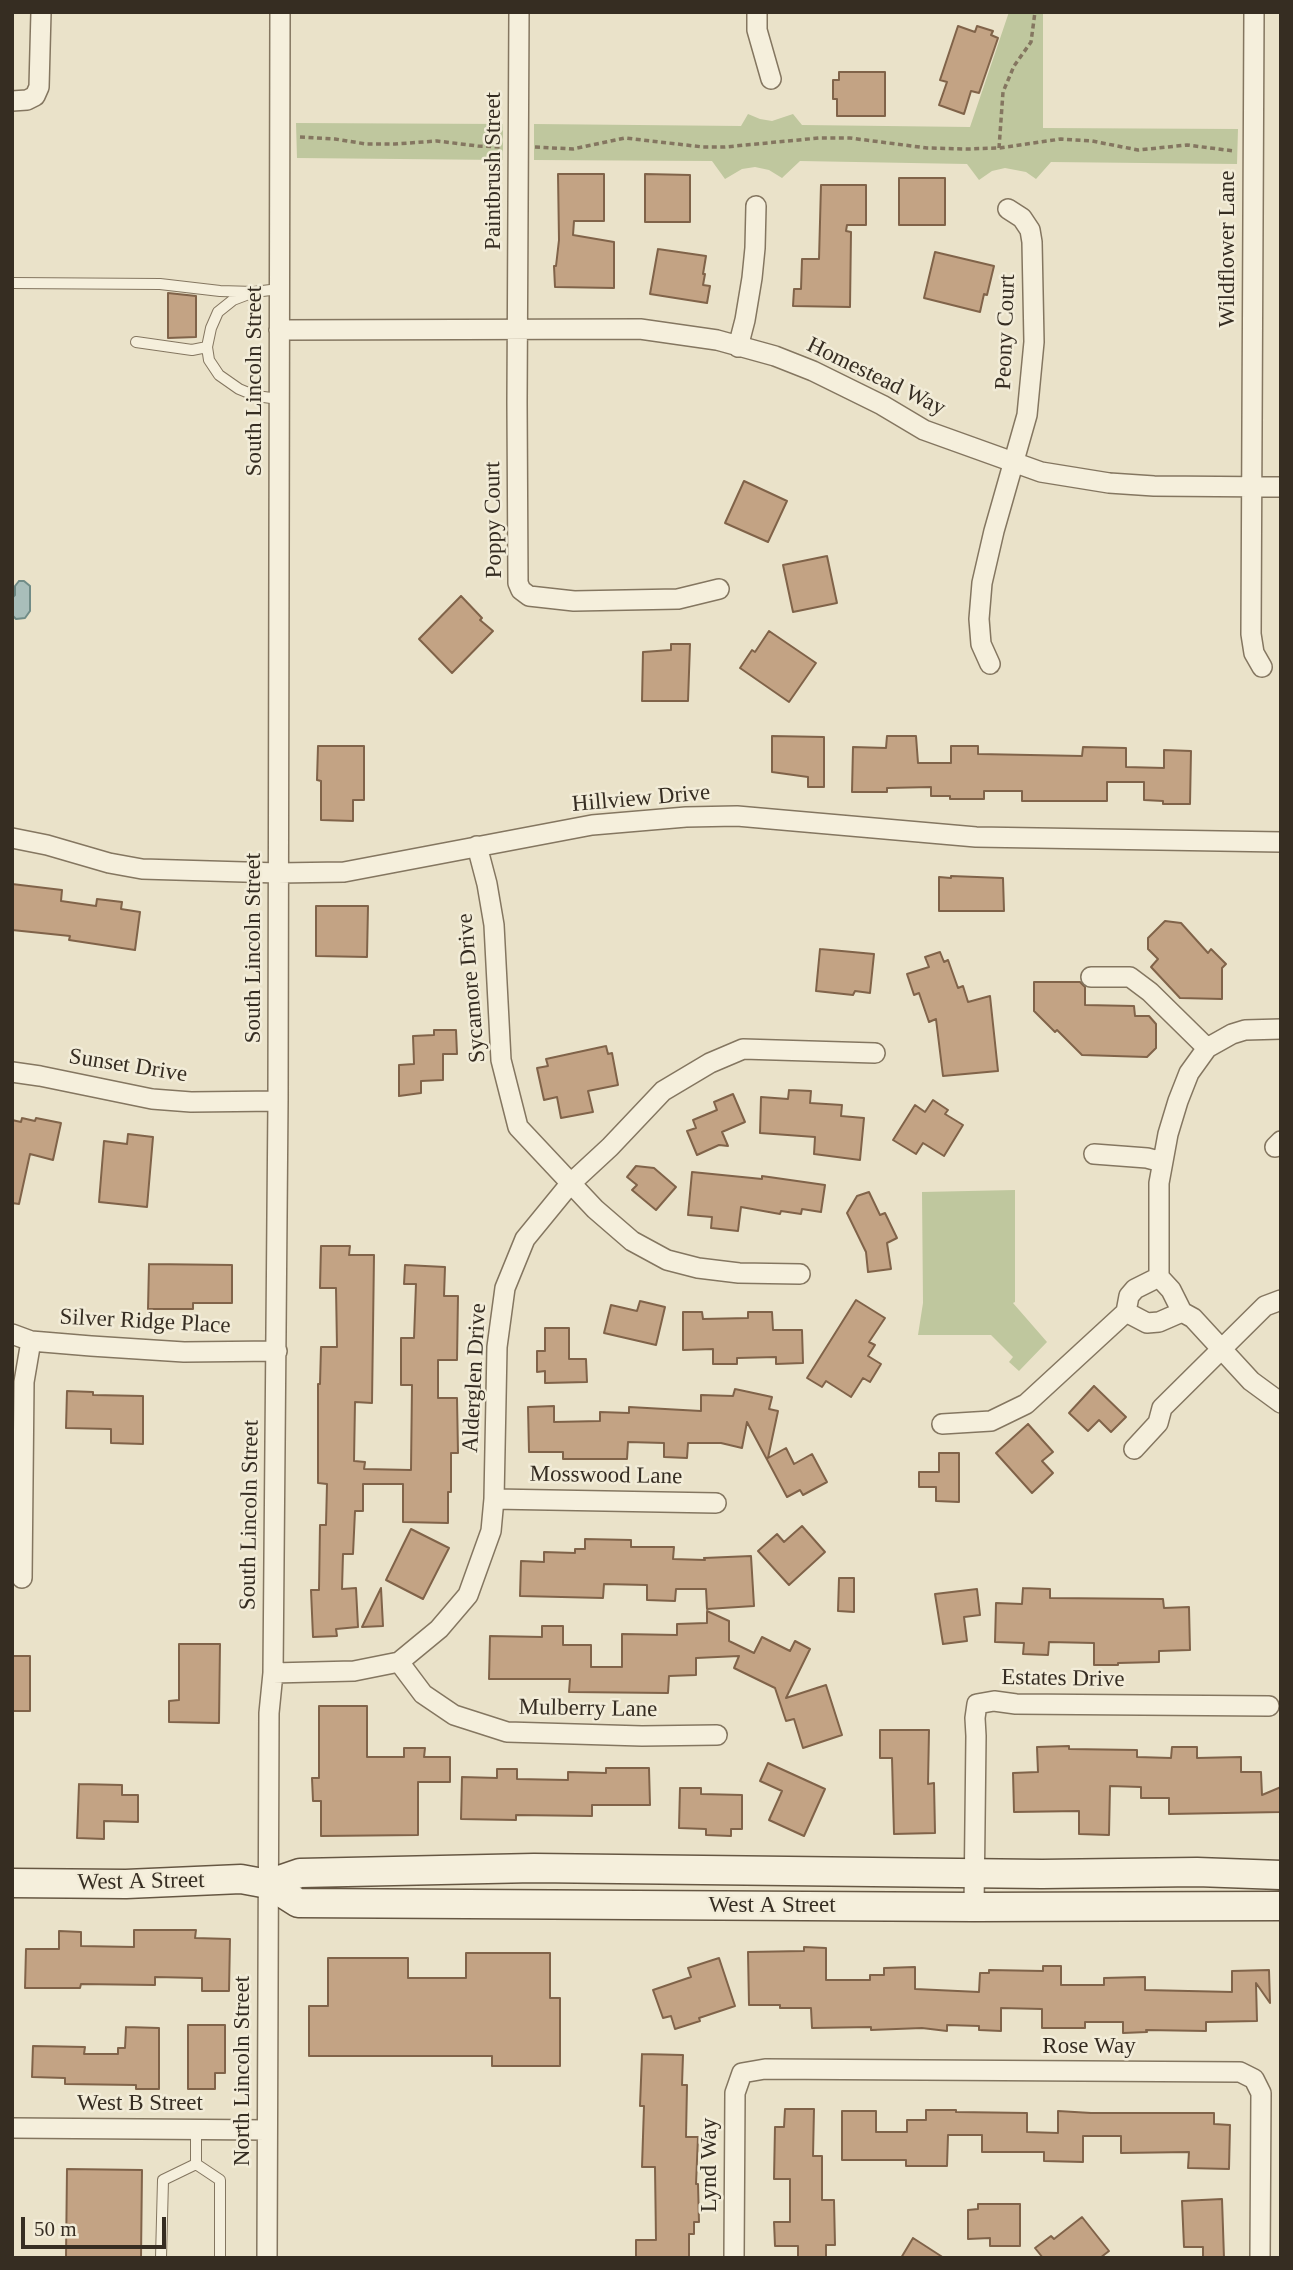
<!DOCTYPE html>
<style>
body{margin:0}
#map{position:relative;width:1293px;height:2270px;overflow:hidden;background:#eae2c9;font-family:Georgia,serif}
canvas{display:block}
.frame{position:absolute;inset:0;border:14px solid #362d22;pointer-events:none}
.scale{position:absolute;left:21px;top:2217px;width:145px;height:32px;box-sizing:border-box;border:4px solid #362d22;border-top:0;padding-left:9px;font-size:21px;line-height:24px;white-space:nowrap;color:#362d22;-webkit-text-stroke:5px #f2ecd8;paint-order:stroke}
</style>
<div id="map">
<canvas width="1293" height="2270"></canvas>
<div class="frame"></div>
<div class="scale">50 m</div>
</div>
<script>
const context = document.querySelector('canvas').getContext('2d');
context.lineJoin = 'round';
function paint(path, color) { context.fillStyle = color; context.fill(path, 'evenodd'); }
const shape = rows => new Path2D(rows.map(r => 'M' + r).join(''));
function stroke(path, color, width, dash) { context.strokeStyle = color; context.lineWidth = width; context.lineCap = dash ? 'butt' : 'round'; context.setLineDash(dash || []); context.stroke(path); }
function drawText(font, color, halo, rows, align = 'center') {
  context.font = font + ' Georgia,serif'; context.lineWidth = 5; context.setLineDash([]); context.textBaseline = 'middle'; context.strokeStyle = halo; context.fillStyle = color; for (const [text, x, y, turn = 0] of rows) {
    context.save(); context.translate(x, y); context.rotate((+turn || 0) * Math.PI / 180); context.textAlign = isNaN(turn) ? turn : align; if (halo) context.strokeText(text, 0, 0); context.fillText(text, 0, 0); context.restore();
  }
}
const green = shape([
 [1009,12,1043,12,1043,128,1238,129,1237,164,1051,162,1036,179,1026,172,1005,168,992,171,979,180,967,164,800,161,782,178,769,170,755,167,742,169,725,179,712,161,534,160,534,124,741,126,748,114,760,119,772,121,793,114,802,125,970,127],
 [296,123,503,124,503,160,297,158],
 [1015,1190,1015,1302,1013,1303,1047,1342,1019,1371,1009,1362,1013,1357,991,1335,918,1335,923,1303,922,1192]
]);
const water = shape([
 [19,581,24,581,30,586,30,611,25,618,16,619,12,615,12,598,15,595,15,586,19,581]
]);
const building = shape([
 [958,26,975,32,977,26,993,31,991,35,998,38,979,93,971,91,964,114,939,105,947,82,940,80,958,26],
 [839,72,885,72,885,116,837,116,837,99,833,99,833,80,839,80,839,72],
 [558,174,604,174,604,221,574,221,573,235,614,242,614,288,555,287,554,266,556,266,559,240,558,174],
 [645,174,690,175,690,222,645,222,645,174],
 [899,178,945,178,945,225,899,225,899,178],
 [821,185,866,185,866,225,847,225,846,231,851,232,850,307,793,306,794,289,801,289,802,259,819,259,821,185],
 [658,249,706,256,703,274,705,274,703,285,710,286,707,303,650,294,658,249],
 [935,252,994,266,987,295,984,294,980,312,924,298,935,252],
 [168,293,196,296,196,337,168,338,168,293],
 [744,481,787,501,768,542,725,523,744,481],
 [827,556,837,603,793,612,783,565,827,556],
 [461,596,482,618,480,620,493,631,452,673,419,639,461,596],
 [769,631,816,663,789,702,740,668,752,650,755,652,769,631],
 [671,644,690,644,688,701,642,701,643,652,671,650,671,644],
 [772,736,824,737,824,787,808,787,808,777,772,772,772,736],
 [887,736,916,736,918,763,951,763,951,746,978,746,978,754,1082,756,1083,747,1126,748,1126,767,1164,768,1164,750,1191,751,1190,804,1163,804,1163,801,1144,800,1144,782,1107,782,1107,801,1022,801,1022,791,984,791,984,799,950,799,950,796,931,796,931,787,887,788,887,792,852,792,853,747,886,748,887,736],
 [318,746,364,746,364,800,353,800,353,821,321,820,321,781,317,780,318,746],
 [951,876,1003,878,1004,911,939,911,939,877,951,878,951,876],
 [12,884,62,890,61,901,96,906,97,899,122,902,121,909,140,912,135,950,69,940,70,936,12,930,12,884],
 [316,906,368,906,367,957,316,956,316,906],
 [1165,921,1181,923,1208,953,1211,949,1226,964,1222,968,1222,999,1180,998,1151,967,1158,959,1148,949,1148,938,1165,921],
 [820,949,874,954,870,993,855,991,853,995,816,991,820,949],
 [940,952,944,962,948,960,958,988,963,986,968,1002,990,996,998,1071,943,1076,936,1019,929,1022,919,993,914,995,907,974,929,967,925,957,940,952],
 [1034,982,1080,982,1085,987,1085,1005,1134,1006,1135,1016,1149,1016,1156,1024,1156,1048,1147,1057,1082,1055,1057,1030,1055,1032,1034,1011,1034,982],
 [434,1030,456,1030,457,1054,443,1054,443,1080,421,1081,421,1093,399,1096,399,1065,414,1064,413,1036,434,1035,434,1030],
 [606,1046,608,1054,612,1053,618,1085,588,1091,593,1112,561,1118,557,1097,544,1100,537,1068,548,1066,546,1059,606,1046],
 [789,1090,811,1091,810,1103,842,1105,841,1116,864,1118,860,1160,814,1154,815,1137,760,1133,761,1097,788,1099,789,1090],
 [733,1094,745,1122,722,1132,728,1146,719,1145,697,1155,687,1131,696,1128,693,1120,717,1110,714,1102,733,1094],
 [933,1100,948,1110,945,1114,963,1125,944,1156,923,1143,916,1154,893,1140,915,1105,925,1112,933,1100],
 [22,1118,35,1121,36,1118,61,1123,53,1160,30,1154,19,1204,12,1203,12,1120,21,1122,22,1118],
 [128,1134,153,1137,147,1207,99,1202,104,1141,127,1144,128,1134],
 [636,1166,654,1168,676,1187,656,1210,632,1190,637,1185,627,1177,636,1166],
 [692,1172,762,1179,762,1176,825,1185,821,1212,802,1209,801,1214,781,1211,780,1214,741,1207,738,1231,711,1228,712,1217,688,1215,692,1172],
 [869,1192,880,1215,885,1213,897,1238,887,1243,891,1269,868,1272,866,1252,847,1213,857,1196,869,1192],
 [321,1246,350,1246,349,1255,374,1255,372,1403,355,1402,354,1461,365,1462,364,1469,411,1470,412,1385,401,1385,401,1338,414,1338,416,1284,404,1284,405,1265,445,1267,444,1296,458,1296,457,1360,438,1360,438,1398,457,1398,458,1453,451,1453,451,1492,448,1492,448,1523,403,1522,403,1484,363,1484,363,1511,355,1511,353,1554,343,1554,342,1589,356,1588,358,1627,336,1629,337,1636,313,1637,311,1590,319,1590,320,1525,326,1525,327,1484,318,1483,318,1384,320,1384,321,1347,337,1347,336,1288,320,1288,321,1246],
 [149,1264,232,1265,232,1303,193,1303,193,1309,148,1309,149,1264],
 [856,1300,885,1318,869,1342,875,1345,868,1356,881,1364,870,1382,863,1378,851,1397,826,1381,822,1387,807,1378,856,1300],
 [640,1301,665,1307,656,1345,604,1333,611,1305,637,1311,640,1301],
 [683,1312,702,1312,703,1319,748,1318,748,1312,772,1312,773,1330,802,1330,803,1363,776,1364,776,1357,737,1358,737,1364,713,1364,713,1349,683,1350,683,1312],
 [545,1328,569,1328,569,1359,586,1359,587,1382,545,1383,545,1371,537,1372,537,1351,545,1351,545,1328],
 [1094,1386,1126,1417,1111,1432,1099,1420,1088,1431,1069,1413,1094,1386],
 [735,1389,772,1397,769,1409,778,1411,768,1458,786,1448,794,1464,812,1454,827,1482,803,1495,800,1490,787,1497,747,1422,742,1448,721,1443,688,1443,687,1458,664,1457,664,1443,628,1442,627,1459,563,1459,563,1452,529,1452,528,1407,554,1406,554,1422,600,1421,600,1412,629,1413,629,1407,701,1411,701,1395,733,1396,735,1389],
 [67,1391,93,1392,93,1395,143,1396,143,1444,111,1443,111,1429,66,1428,67,1391],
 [1028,1424,1053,1452,1042,1461,1053,1473,1032,1493,996,1453,1028,1424],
 [939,1453,959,1453,959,1502,936,1501,936,1487,919,1487,919,1472,939,1472,939,1453],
 [802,1526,825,1552,789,1585,758,1551,777,1534,784,1542,802,1526],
 [411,1529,449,1548,423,1599,386,1580,411,1529],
 [585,1539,631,1540,631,1547,674,1547,673,1559,705,1560,704,1558,751,1556,754,1606,707,1609,706,1589,676,1589,675,1601,647,1600,647,1585,604,1584,603,1598,520,1596,521,1561,544,1562,544,1552,575,1553,575,1549,585,1549,585,1539],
 [839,1578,854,1578,854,1612,838,1611,839,1578],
 [381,1588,383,1626,362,1627,381,1588],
 [1023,1588,1050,1589,1050,1598,1163,1599,1164,1608,1189,1607,1190,1650,1159,1651,1159,1662,1118,1663,1118,1665,1094,1665,1094,1643,1049,1642,1048,1655,1023,1654,1024,1643,995,1642,996,1603,1022,1604,1023,1588],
 [977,1589,980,1615,964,1617,967,1641,943,1644,935,1594,977,1589],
 [707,1611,729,1621,729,1641,754,1653,762,1637,790,1651,795,1641,810,1649,786,1698,826,1685,842,1735,803,1748,794,1719,786,1721,775,1688,734,1668,739,1656,696,1658,696,1675,669,1676,668,1693,569,1692,570,1679,489,1679,490,1636,542,1637,542,1626,563,1626,563,1645,591,1645,591,1667,622,1667,622,1634,677,1635,677,1624,707,1623,707,1611],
 [179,1644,220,1644,219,1723,169,1722,169,1701,179,1700,179,1644],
 [12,1656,30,1656,30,1711,12,1711,12,1656],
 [319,1706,367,1706,367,1757,404,1757,404,1748,425,1748,424,1757,450,1757,450,1782,418,1782,418,1835,321,1836,321,1801,313,1801,312,1778,319,1778,319,1706],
 [880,1730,929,1730,928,1784,934,1783,935,1833,894,1834,892,1758,880,1758,880,1730],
 [1069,1746,1069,1749,1137,1750,1137,1757,1171,1758,1172,1747,1197,1747,1197,1758,1241,1757,1241,1772,1261,1772,1262,1795,1281,1787,1281,1812,1169,1814,1169,1798,1141,1798,1141,1787,1110,1786,1109,1835,1079,1834,1079,1811,1014,1812,1013,1773,1038,1772,1037,1747,1069,1746],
 [768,1763,825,1789,804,1836,769,1820,782,1791,760,1781,768,1763],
 [606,1768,649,1768,650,1805,592,1805,592,1816,516,1815,516,1820,461,1819,462,1777,497,1778,497,1769,517,1769,517,1779,568,1780,568,1772,606,1773,606,1768],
 [79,1784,122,1785,122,1795,138,1795,138,1822,104,1821,104,1839,77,1838,79,1784],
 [680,1788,701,1788,701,1794,742,1795,742,1829,731,1829,731,1836,706,1835,706,1829,679,1828,680,1788],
 [134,1930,196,1930,195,1938,230,1939,229,1991,202,1991,202,1978,155,1977,155,1985,81,1984,80,1988,25,1988,26,1949,59,1949,59,1931,81,1932,81,1946,134,1947,134,1930],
 [804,1947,826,1948,826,1980,870,1980,870,1975,884,1975,884,1968,915,1967,915,1989,979,1992,980,1973,989,1973,989,1970,1043,1971,1043,1966,1061,1966,1061,1985,1104,1985,1104,1978,1145,1977,1145,1990,1232,1992,1232,1971,1269,1970,1270,2003,1256,1983,1257,2021,1206,2022,1206,2031,1146,2030,1147,2032,1123,2033,1123,2022,1085,2022,1085,2028,1042,2028,1042,2009,1001,2008,1001,2031,979,2030,979,2026,947,2025,947,2031,922,2028,871,2030,871,2027,812,2028,811,2008,780,2008,780,2005,749,2005,748,1952,804,1951,804,1947],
 [466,1953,550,1953,550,1998,560,1998,560,2066,492,2066,492,2056,309,2056,309,2006,328,2006,328,1958,408,1958,408,1978,466,1978,466,1953],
 [719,1958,735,2006,699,2018,700,2021,675,2029,671,2016,663,2018,653,1990,691,1977,688,1968,719,1958],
 [188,2025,225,2025,225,2073,215,2073,215,2089,188,2089,188,2025],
 [126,2027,159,2028,159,2089,136,2089,136,2085,65,2084,65,2078,32,2077,33,2046,85,2047,84,2054,118,2054,118,2048,125,2048,126,2027],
 [642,2054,683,2055,682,2085,687,2085,686,2137,698,2137,696,2184,698,2184,699,2222,694,2222,694,2234,689,2234,689,2258,636,2258,636,2240,656,2240,655,2167,642,2167,644,2106,640,2106,642,2054],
 [785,2109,814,2109,813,2156,822,2156,822,2200,834,2200,835,2245,826,2245,826,2258,798,2258,798,2246,775,2246,774,2222,790,2222,790,2179,774,2179,775,2127,784,2127,785,2109],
 [926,2110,956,2110,956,2112,1027,2113,1027,2132,1058,2133,1058,2111,1091,2113,1214,2113,1214,2124,1230,2125,1229,2169,1188,2168,1189,2152,1121,2153,1121,2136,1083,2136,1083,2162,1044,2161,1044,2152,982,2152,982,2135,948,2135,947,2166,906,2166,906,2160,842,2160,842,2111,876,2111,876,2132,907,2132,907,2120,926,2120,926,2110],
 [67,2169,142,2170,141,2258,66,2258,67,2169],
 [1222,2199,1224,2258,1203,2258,1203,2247,1184,2247,1182,2201,1222,2199],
 [978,2204,1020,2204,1020,2246,990,2246,990,2238,968,2239,968,2210,978,2209,978,2204],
 [1082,2217,1109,2251,1100,2258,1043,2258,1035,2248,1051,2236,1054,2239,1082,2217],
 [913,2238,944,2258,901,2258,913,2238]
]);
const path = shape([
 [300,137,335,139,366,144,395,144,437,141,478,146,500,147],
 [535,147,573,149,625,138,703,147,725,147,819,138,850,138,927,148,967,149,999,148,1061,139,1092,141,1138,150,1187,145,1234,151],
 [999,148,1003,92,1014,66,1031,42,1035,12]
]);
const lane = shape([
 [12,283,160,284,220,291,254,292],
 [136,342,192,350,207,347],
 [279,399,256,396,239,389,219,375,209,360,207,347,211,328,218,312,233,300,254,292,279,289],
 [196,2164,220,2180,220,2258],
 [196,2164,196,2129],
 [161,2258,163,2180,196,2164]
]);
const street = shape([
 [519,12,517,402,518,583,521,590,529,596,574,601,678,599,719,589],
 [757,12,757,30,771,79],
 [1254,12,1251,634,1254,653,1262,667],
 [12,101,27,100,35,96,39,87,41,12],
 [279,330,640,329,717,340,775,356,813,371,882,405,924,430,1041,472,1109,483,1154,486,1281,487],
 [738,347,745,320,752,278,755,248,756,206],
 [990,664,981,644,979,619,982,583,994,531,1027,415,1034,342,1032,242,1030,230,1022,218,1008,209],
 [12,838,47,845,109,863,142,869,278,873,344,872,592,825,686,817,737,816,976,837,1281,842],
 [477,846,487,884,494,925,501,1060,518,1127,595,1209,632,1241,667,1260,698,1268,739,1273,800,1274],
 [1091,977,1130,977,1150,992,1207,1048],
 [1281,1029,1245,1030,1232,1034,1207,1048,1189,1073,1178,1101,1168,1134,1159,1183,1159,1277,1171,1290,1182,1312,1193,1318,1251,1381,1281,1403],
 [12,1072,40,1076,152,1099,191,1102,278,1101],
 [1275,1147,1281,1141],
 [1094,1154,1147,1158,1162,1162],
 [1126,1312,1147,1323,1159,1322,1182,1312],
 [12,1334,31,1341,91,1346,184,1352,277,1351],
 [942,1424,991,1421,1026,1404,1126,1312,1129,1296,1135,1289,1159,1277],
 [1134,1449,1158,1423,1162,1408,1265,1306,1281,1300],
 [494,1499,716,1503],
 [22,1578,24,1382,31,1341],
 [399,1662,423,1694,454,1715,507,1732,642,1736,717,1735],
 [273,1673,354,1671,399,1662,439,1629,468,1595,491,1531,494,1499,497,1347,505,1288,525,1239,570,1184,610,1147,663,1091,710,1063,743,1049,875,1053],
 [974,1907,976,1736,975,1718,977,1704,994,1701,1016,1704,1269,1706],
 [12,2128,267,2130],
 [267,2258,269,1713,273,1673,278,1101,280,12],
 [734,2258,735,2093,742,2073,765,2069,1240,2072,1254,2079,1261,2093,1260,2258]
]);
const secondary = shape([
 [12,1883,126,1884,241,1879,268,1884,298,1903,974,1907,1281,1906],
 [268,1884,300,1873,534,1868,1042,1874,1197,1872,1281,1875]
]);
const streetNames = [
 ["Paintbrush Street",494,171,-90],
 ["Wildflower Lane",1228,249,-90],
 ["Peony Court",1006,332,-88],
 ["Homestead Way",876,377,26],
 ["South Lincoln Street",255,381,-90],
 ["Poppy Court",494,520,-91],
 ["Hillview Drive",641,799,-5],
 ["South Lincoln Street",254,948,-90],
 ["Sycamore Drive",472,988,-95],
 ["Sunset Drive",128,1066,9],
 ["Silver Ridge Place",145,1322,3],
 ["Alderglen Drive",475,1378,-87],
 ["Mosswood Lane",606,1476,1],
 ["South Lincoln Street",250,1515,-89],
 ["Estates Drive",1063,1679,1],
 ["Mulberry Lane",588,1709,1],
 ["West A Street",141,1882,-1],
 ["West A Street",772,1906],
 ["Rose Way",1089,2047],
 ["North Lincoln Street",243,2071,-90],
 ["West B Street",140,2104],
 ["Lynd Way",710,2165,-90]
];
paint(green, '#bfc79e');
paint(water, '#a9beba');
stroke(water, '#718c87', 2);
paint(building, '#c3a384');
stroke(building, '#806349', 2);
stroke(lane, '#847660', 12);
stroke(street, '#847660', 22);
stroke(secondary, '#665743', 31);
stroke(path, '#847660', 3.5, [5, 3.5]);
stroke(lane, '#f5efdc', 10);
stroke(street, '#f5efdc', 19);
stroke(secondary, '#f5efdc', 28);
drawText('23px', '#362d22', '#f2ecd8', streetNames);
</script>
